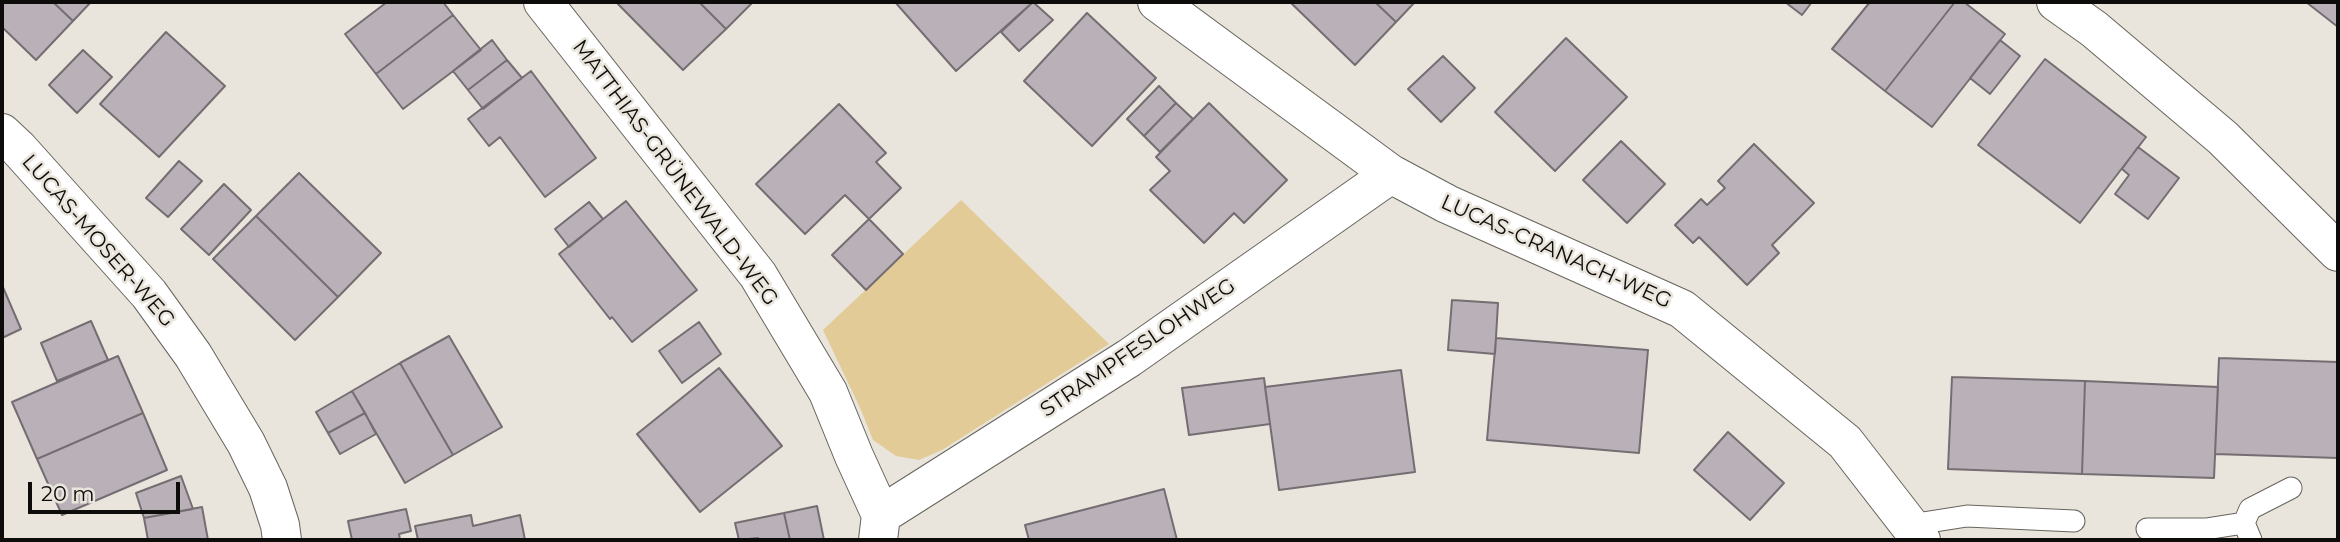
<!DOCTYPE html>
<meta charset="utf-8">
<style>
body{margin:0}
#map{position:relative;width:2340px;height:542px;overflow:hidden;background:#e9e5dc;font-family:Montserrat,sans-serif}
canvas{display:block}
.frame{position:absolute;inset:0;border:4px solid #0e0c0a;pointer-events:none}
.scale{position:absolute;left:28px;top:482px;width:152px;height:32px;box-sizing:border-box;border:4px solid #0e0c0a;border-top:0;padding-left:9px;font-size:21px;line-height:24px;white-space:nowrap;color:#0e0c0a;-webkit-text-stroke:5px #e9e5dc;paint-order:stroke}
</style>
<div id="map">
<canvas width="2340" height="542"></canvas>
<div class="frame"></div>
<div class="scale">20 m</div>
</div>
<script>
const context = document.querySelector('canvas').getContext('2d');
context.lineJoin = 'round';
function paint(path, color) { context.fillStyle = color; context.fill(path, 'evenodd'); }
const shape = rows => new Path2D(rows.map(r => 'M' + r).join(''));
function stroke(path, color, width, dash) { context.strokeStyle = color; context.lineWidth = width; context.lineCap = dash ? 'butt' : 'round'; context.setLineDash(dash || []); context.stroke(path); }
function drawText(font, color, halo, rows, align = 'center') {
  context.font = font + ' Montserrat,sans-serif'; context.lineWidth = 5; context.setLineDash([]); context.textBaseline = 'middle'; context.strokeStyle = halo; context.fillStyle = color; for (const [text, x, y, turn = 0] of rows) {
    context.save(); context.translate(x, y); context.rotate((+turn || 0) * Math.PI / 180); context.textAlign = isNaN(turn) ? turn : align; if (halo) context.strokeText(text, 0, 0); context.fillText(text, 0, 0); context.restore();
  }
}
const green = shape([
 [961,200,1109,344,942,450,919,460,896,456,873,440,861,410,823,330]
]);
const building = shape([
 [2,2,53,2,73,21,36,60,2,27,2,2],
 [53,2,91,2,73,21,53,2],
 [387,2,443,2,453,15,376,74,345,34,387,2],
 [616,2,699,2,726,29,683,70,616,2],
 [699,2,753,2,726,29,699,2],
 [895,2,1033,2,956,71,895,2],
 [1033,2,1053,20,1019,51,1001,32,1033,2],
 [1290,2,1375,2,1396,22,1355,65,1290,2],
 [1375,2,1415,2,1396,22,1375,2],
 [1785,2,1812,2,1802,15,1785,2],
 [1870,2,1955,2,1885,91,1832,49,1870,2],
 [1955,2,1964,2,2005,34,1932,127,1885,91,1955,2],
 [2306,2,2338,2,2338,27,2306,2],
 [1087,13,1156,78,1092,146,1024,81,1087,13],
 [453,15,481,50,403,109,376,74,453,15],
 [166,32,225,86,159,157,100,104,166,32],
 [1566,38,1627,97,1555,171,1495,112,1566,38],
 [492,40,507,60,468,90,453,71,492,40],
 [2000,40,2020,56,1990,94,1970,78,2000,40],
 [83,50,112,77,77,113,49,85,83,50],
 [1443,56,1475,88,1441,122,1408,89,1443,56],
 [2045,59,2146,137,2080,223,1978,145,2045,59],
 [507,60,522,78,483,109,468,90,507,60],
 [531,71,596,158,545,197,500,137,489,146,468,119,531,71],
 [1159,86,1176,103,1144,136,1127,119,1159,86],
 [1176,103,1193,119,1160,152,1144,136,1176,103],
 [1209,103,1287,180,1244,223,1234,213,1204,243,1150,190,1170,171,1156,157,1209,103],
 [839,104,886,153,876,162,901,188,869,219,845,195,805,234,756,184,839,104],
 [1621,141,1665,184,1627,223,1583,180,1621,141],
 [1754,144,1814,203,1772,245,1779,253,1747,285,1699,237,1693,243,1675,225,1701,199,1707,205,1725,188,1718,181,1754,144],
 [2138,147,2179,178,2148,219,2115,194,2129,175,2122,169,2138,147],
 [179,161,202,181,168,217,146,198,179,161],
 [299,173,381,253,338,297,256,216,299,173],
 [224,184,251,210,209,255,181,229,224,184],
 [626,201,697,290,632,342,612,317,610,319,559,254,626,201],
 [589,202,603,219,569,247,555,229,589,202],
 [256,216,338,297,295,340,213,259,256,216],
 [869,219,903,254,866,290,832,255,869,219],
 [2,285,21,329,2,338,2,285],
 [1452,300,1498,303,1495,354,1448,350,1452,300],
 [91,321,108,360,57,381,41,343,91,321],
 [699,322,721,354,682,383,659,351,699,322],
 [449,336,502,427,453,455,400,363,449,336],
 [1496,338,1648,350,1639,453,1487,440,1496,338],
 [118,356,143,413,37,459,12,402,118,356],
 [2219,358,2338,362,2338,458,2215,454,2219,358],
 [400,363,453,455,405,483,352,391,400,363],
 [719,368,782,446,700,512,637,434,719,368],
 [1401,370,1415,472,1279,490,1265,387,1401,370],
 [1952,377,2085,381,2082,474,1948,469,1952,377],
 [1264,378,1270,424,1189,435,1182,388,1264,378],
 [2085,381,2218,387,2214,478,2082,474,2085,381],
 [352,391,365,413,328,433,316,412,352,391],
 [143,413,167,470,62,515,37,459,143,413],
 [365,413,376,434,340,454,328,433,365,413],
 [1728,432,1784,483,1750,520,1694,470,1728,432],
 [181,476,193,509,144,518,136,493,181,476],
 [1164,489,1177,540,1029,540,1025,525,1164,489],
 [817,506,824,540,790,540,784,513,817,506],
 [202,507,208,540,148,540,144,518,202,507],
 [406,509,411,531,399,534,400,540,352,540,348,521,406,509],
 [784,513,790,540,759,540,758,538,739,540,735,523,784,513],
 [471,515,473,526,520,515,525,540,418,540,415,526,471,515]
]);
const service = shape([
 [2244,523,2250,509,2291,488],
 [1910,525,1967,516,2074,521],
 [2147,529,2206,529,2244,523,2251,540]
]);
const minor = shape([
 [543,2,758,275,828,392,854,456,881,515,878,540],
 [1157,2,1391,174,1447,204,1682,309,1845,442,1921,540],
 [2056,2,2094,29,2223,138,2338,252],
 [2,133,18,148,149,294,193,355,246,443,268,488,280,525,282,540],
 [881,515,1129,358,1391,174]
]);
const streetNames = [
 ["MATTHIAS-GRÜNEWALD-WEG",675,173,53],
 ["LUCAS-MOSER-WEG",98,241,49],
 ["LUCAS-CRANACH-WEG",1556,252,24],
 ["STRAMPFESLOHWEG",1138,348,-34]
];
paint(green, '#e2cb96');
paint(building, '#b9b1b7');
stroke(building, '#746d72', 2);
stroke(service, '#67645c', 23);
stroke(minor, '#67645c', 40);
stroke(service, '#fff', 21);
stroke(minor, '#fff', 38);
drawText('21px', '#0e0c0a', '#e9e5dc', streetNames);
</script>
